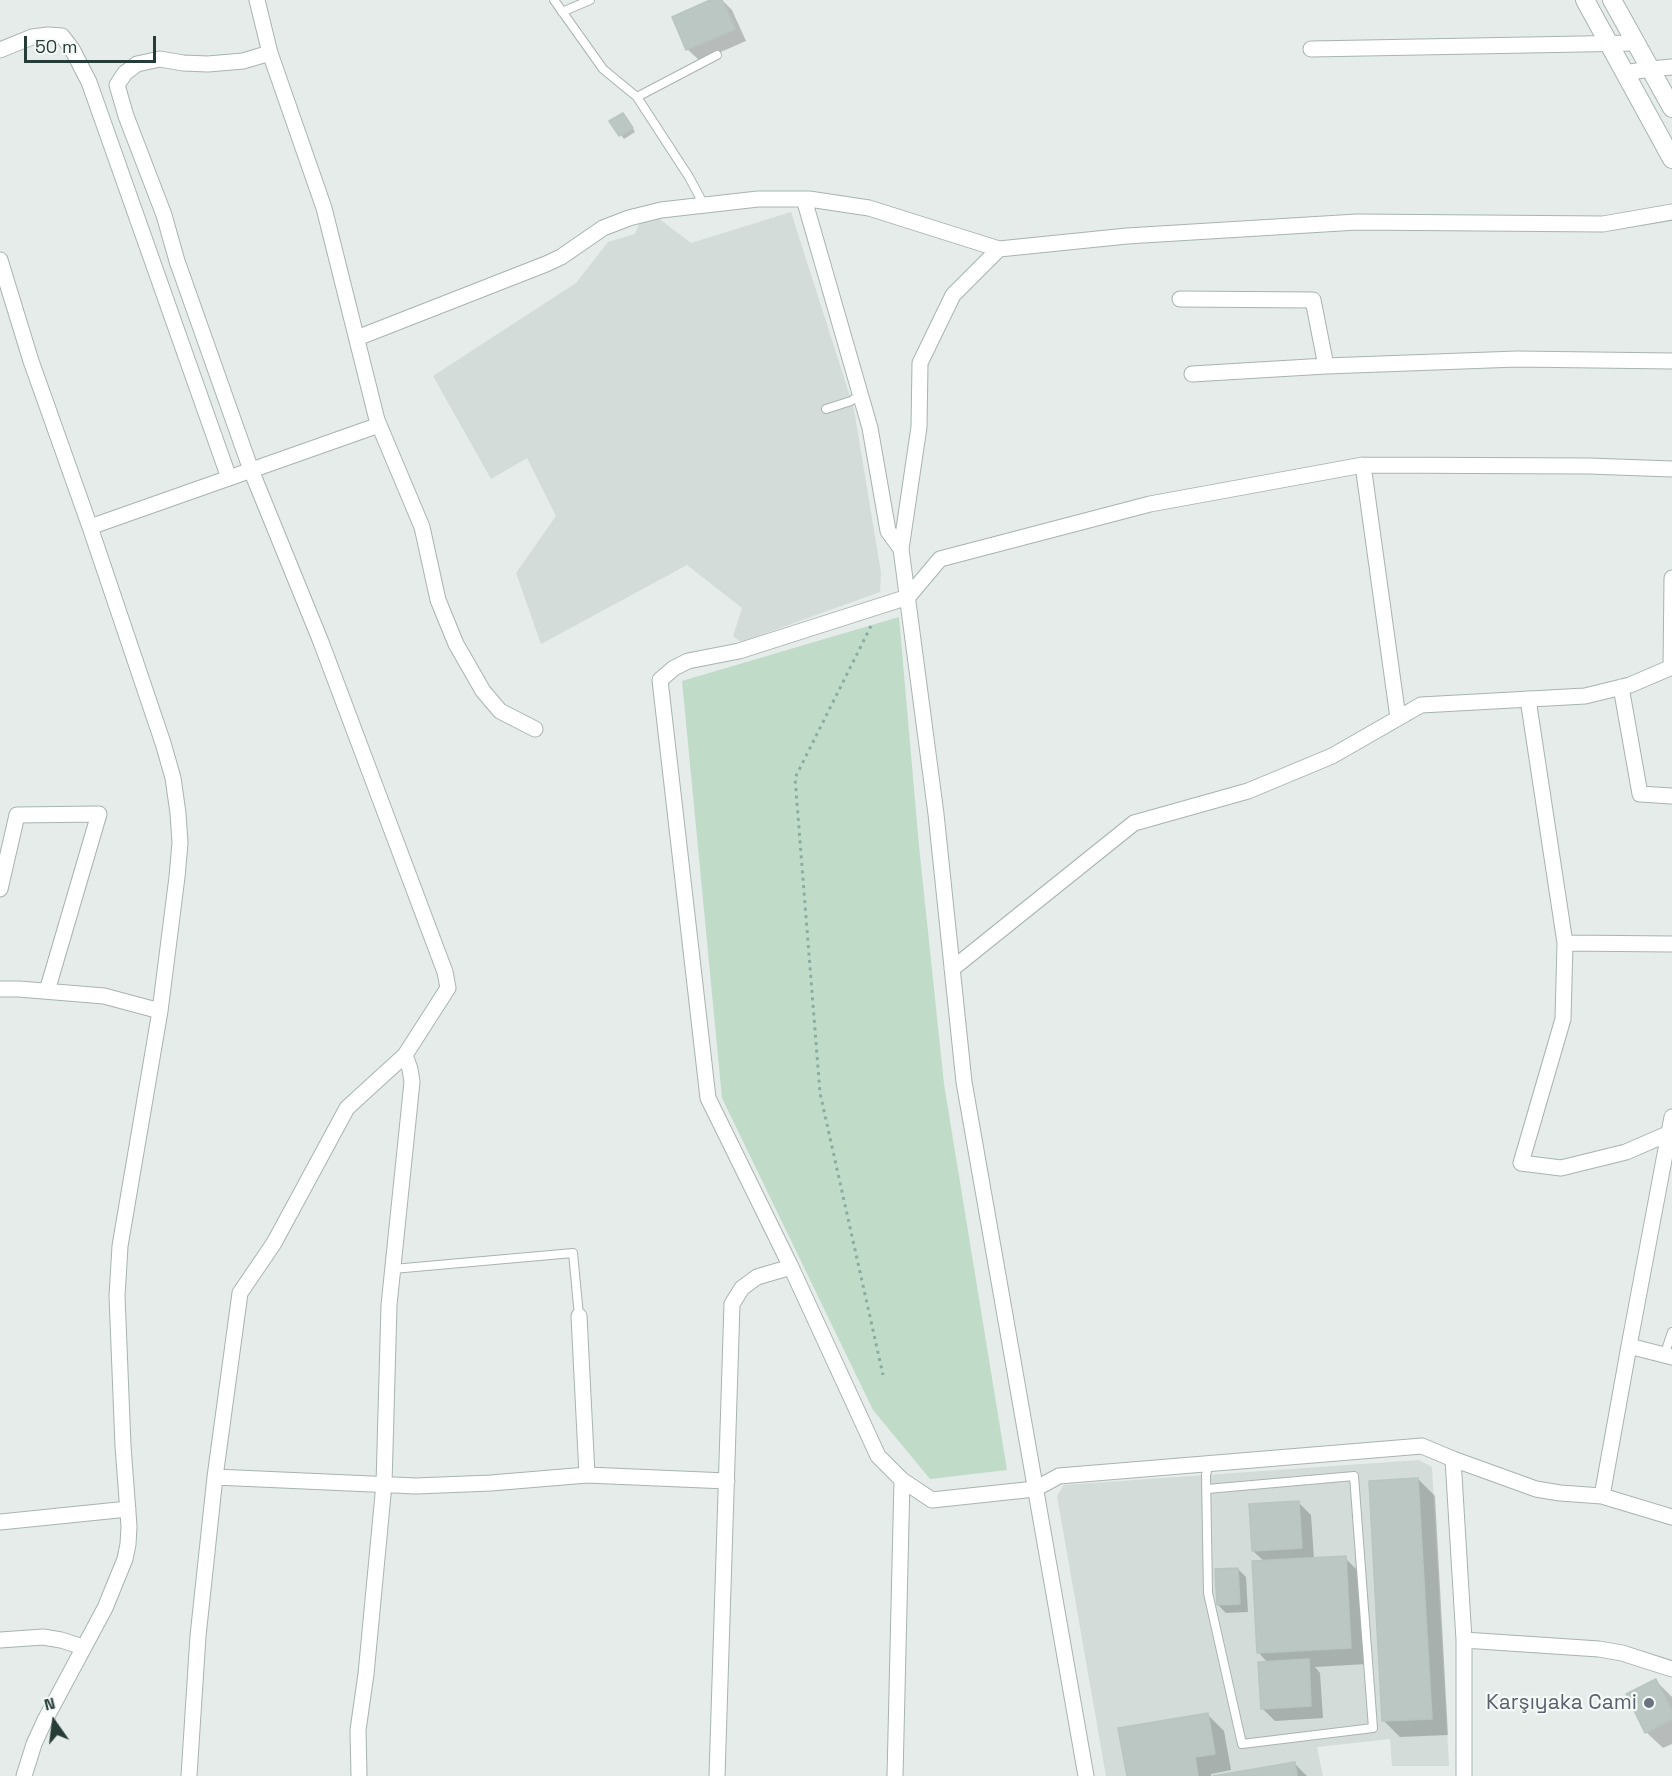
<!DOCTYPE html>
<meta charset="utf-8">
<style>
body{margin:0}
#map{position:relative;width:1672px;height:1776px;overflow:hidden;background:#e5ece9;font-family:"Space Grotesk",sans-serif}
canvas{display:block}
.north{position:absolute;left:24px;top:1692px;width:60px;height:60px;-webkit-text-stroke:4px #f5f9f7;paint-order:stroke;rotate:346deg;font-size:16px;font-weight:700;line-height:24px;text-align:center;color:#263c37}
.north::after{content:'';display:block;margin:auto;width:21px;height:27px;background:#263c37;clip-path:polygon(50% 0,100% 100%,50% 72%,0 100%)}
.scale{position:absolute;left:24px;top:36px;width:132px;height:27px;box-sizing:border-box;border:3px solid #263c37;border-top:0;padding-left:8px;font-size:18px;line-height:21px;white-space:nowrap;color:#263c37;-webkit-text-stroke:4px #f5f9f7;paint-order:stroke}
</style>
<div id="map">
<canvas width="1672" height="1776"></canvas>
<div class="north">N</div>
<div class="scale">50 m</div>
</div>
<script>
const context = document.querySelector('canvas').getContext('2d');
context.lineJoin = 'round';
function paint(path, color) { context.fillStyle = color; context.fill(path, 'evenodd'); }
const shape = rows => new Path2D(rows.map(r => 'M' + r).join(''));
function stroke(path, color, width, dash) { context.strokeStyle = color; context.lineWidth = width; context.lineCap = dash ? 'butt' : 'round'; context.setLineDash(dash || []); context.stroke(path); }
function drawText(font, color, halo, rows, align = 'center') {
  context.font = font + ' "Space Grotesk",sans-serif'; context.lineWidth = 4.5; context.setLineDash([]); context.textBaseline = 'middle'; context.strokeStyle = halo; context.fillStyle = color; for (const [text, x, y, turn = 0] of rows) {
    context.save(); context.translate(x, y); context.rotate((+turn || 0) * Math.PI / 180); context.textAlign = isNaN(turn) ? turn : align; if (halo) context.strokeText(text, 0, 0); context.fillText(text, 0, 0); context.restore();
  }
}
const built = shape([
 [791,212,854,409,881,573,880,592,741,642,733,636,742,608,687,565,541,644,516,573,556,516,527,458,491,479,433,376,576,283,608,242,635,234,640,221,658,218,691,243],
 [1419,1460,1432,1467,1449,1766,1392,1766,1390,1739,1317,1747,1323,1776,1106,1776,1057,1496,1064,1485]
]);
const green = shape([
 [899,617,919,846,944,1084,1007,1470,930,1479,873,1410,722,1098,682,681]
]);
const shadow = shape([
 [714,0,722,0,732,10,746,41,700,61,687,49],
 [626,118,635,132,624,139,611,122],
 [1418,1479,1435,1496,1448,1735,1400,1737,1384,1721],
 [1298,1502,1311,1515,1314,1559,1345,1558,1362,1575,1367,1664,1315,1667,1320,1673,1323,1718,1275,1721,1262,1708,1268,1663,1258,1652,1265,1562,1253,1551],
 [1238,1569,1246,1577,1248,1612,1226,1613,1218,1605],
 [1656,1681,1672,1697,1672,1744,1663,1748,1646,1732],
 [1207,1714,1224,1731,1231,1770,1211,1774,1211,1776,1128,1776],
 [1295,1764,1307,1776,1222,1776]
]);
const building = shape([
 [710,0,722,0,735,29,686,50,672,17,710,0],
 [623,113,633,128,619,136,609,121,623,113],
 [1418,1478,1432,1719,1382,1721,1369,1481,1418,1478],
 [1299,1501,1302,1548,1252,1551,1249,1504,1299,1501],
 [1346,1556,1351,1648,1257,1653,1252,1561,1346,1556],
 [1238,1568,1240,1604,1217,1605,1215,1569,1238,1568],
 [1309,1659,1311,1706,1261,1709,1258,1662,1309,1659],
 [1656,1679,1672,1712,1672,1719,1645,1733,1626,1694,1656,1679],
 [1208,1713,1215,1754,1195,1757,1198,1776,1127,1776,1118,1728,1208,1713],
 [1295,1762,1297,1776,1213,1776,1295,1762]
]);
const path = shape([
 [871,626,795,778,820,1093,883,1375]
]);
const service = shape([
 [554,0,603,69,637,97,689,177,704,205],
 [562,12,590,0],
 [637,97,717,55],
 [826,409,851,401,860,395],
 [393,1269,573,1253,579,1316],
 [1664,1356,1672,1332],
 [1207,1489,1354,1476,1373,1728,1242,1744,1208,1593,1206,1475,1209,1463]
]);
const minor = shape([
 [257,0,270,53],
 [1311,49,1636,43],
 [0,50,32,37,48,35,62,36,72,49,89,82,229,478,379,425],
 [1624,73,1650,69,1672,67],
 [804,199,870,428,888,531,901,549],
 [0,260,31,361,90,527,163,743,173,778,178,813,180,843,177,877,160,1011,120,1246,117,1296,123,1446,129,1526,128,1544,125,1559,105,1608,45,1720,34,1744,24,1776],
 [1180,299,1313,300,1326,366],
 [357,338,546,264,561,257,603,228,629,218,661,210,758,199,809,199,869,208,999,249],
 [1192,374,1326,366,1517,359,1672,361],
 [1363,465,1398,718],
 [90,527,229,478],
 [1671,668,1672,578],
 [1621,687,1640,794,1672,796],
 [1528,699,1565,943,1563,1019,1521,1163,1561,1168,1626,1152,1672,1132],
 [0,889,17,815,99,814,47,991],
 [1565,943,1672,944],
 [952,969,1134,823,1248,791,1332,756,1421,705,1585,696,1630,685,1672,667],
 [0,989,19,989,104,996,160,1011],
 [579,1316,587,1475],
 [1629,1346,1672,1117],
 [1672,1357,1629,1346,1602,1496,1672,1517],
 [1453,1459,1422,1446,1059,1476,1035,1489,932,1500,902,1480,878,1456,791,1267,708,1098,660,680,674,668,688,661,739,651,908,597,940,559,1150,504,1363,465,1589,466,1672,469],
 [215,1477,416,1486,491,1483,587,1475,727,1481],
 [0,1522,128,1509],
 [0,1640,43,1637,61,1640,83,1647],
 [1464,1640,1599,1649,1622,1653,1672,1669],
 [189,1776,198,1636,215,1477,240,1293,274,1243,347,1108,405,1055,448,988,445,972,321,642,251,470,177,261,164,215,126,116,117,85,125,73,137,64,160,59,183,63,208,64,243,61,270,53,324,208,377,420,422,527,438,600,456,644,483,691,500,711,535,729],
 [359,1776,358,1730,366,1674,384,1484,389,1305,412,1082,410,1069,405,1055],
 [717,1776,732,1304,742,1288,757,1277,791,1267],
 [895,1776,902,1480],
 [1086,1776,964,1082,936,814,901,549,919,427,920,363,953,295,999,249,1127,236,1357,222,1603,224,1672,212],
 [1464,1776,1464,1640,1453,1459,1536,1489,1560,1493,1602,1496]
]);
const tertiary = shape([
 [1585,0,1672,159],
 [1612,0,1672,108]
]);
const markers = [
 [1649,1703,6,"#6b7280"]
];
const worshipNames = [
 ["Karşıyaka Cami",1637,1703]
];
paint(built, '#d3dcd9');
paint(green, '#c1dbc9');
paint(shadow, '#0003');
paint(building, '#bac7c3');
stroke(building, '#b8c5c1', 1.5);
stroke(service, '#a8b4b0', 10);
stroke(minor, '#a8b4b0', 17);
stroke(tertiary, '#a8b4b0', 20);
stroke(path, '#89aca3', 3, [3, 4.5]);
stroke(service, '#fff', 8);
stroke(minor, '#fff', 15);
stroke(tertiary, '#fff', 18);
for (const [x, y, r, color] of markers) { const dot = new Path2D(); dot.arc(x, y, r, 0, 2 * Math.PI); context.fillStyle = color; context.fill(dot); stroke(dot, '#f5f9f7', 2); }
drawText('21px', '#5b616d', '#f5f9f7', worshipNames, 'right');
</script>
